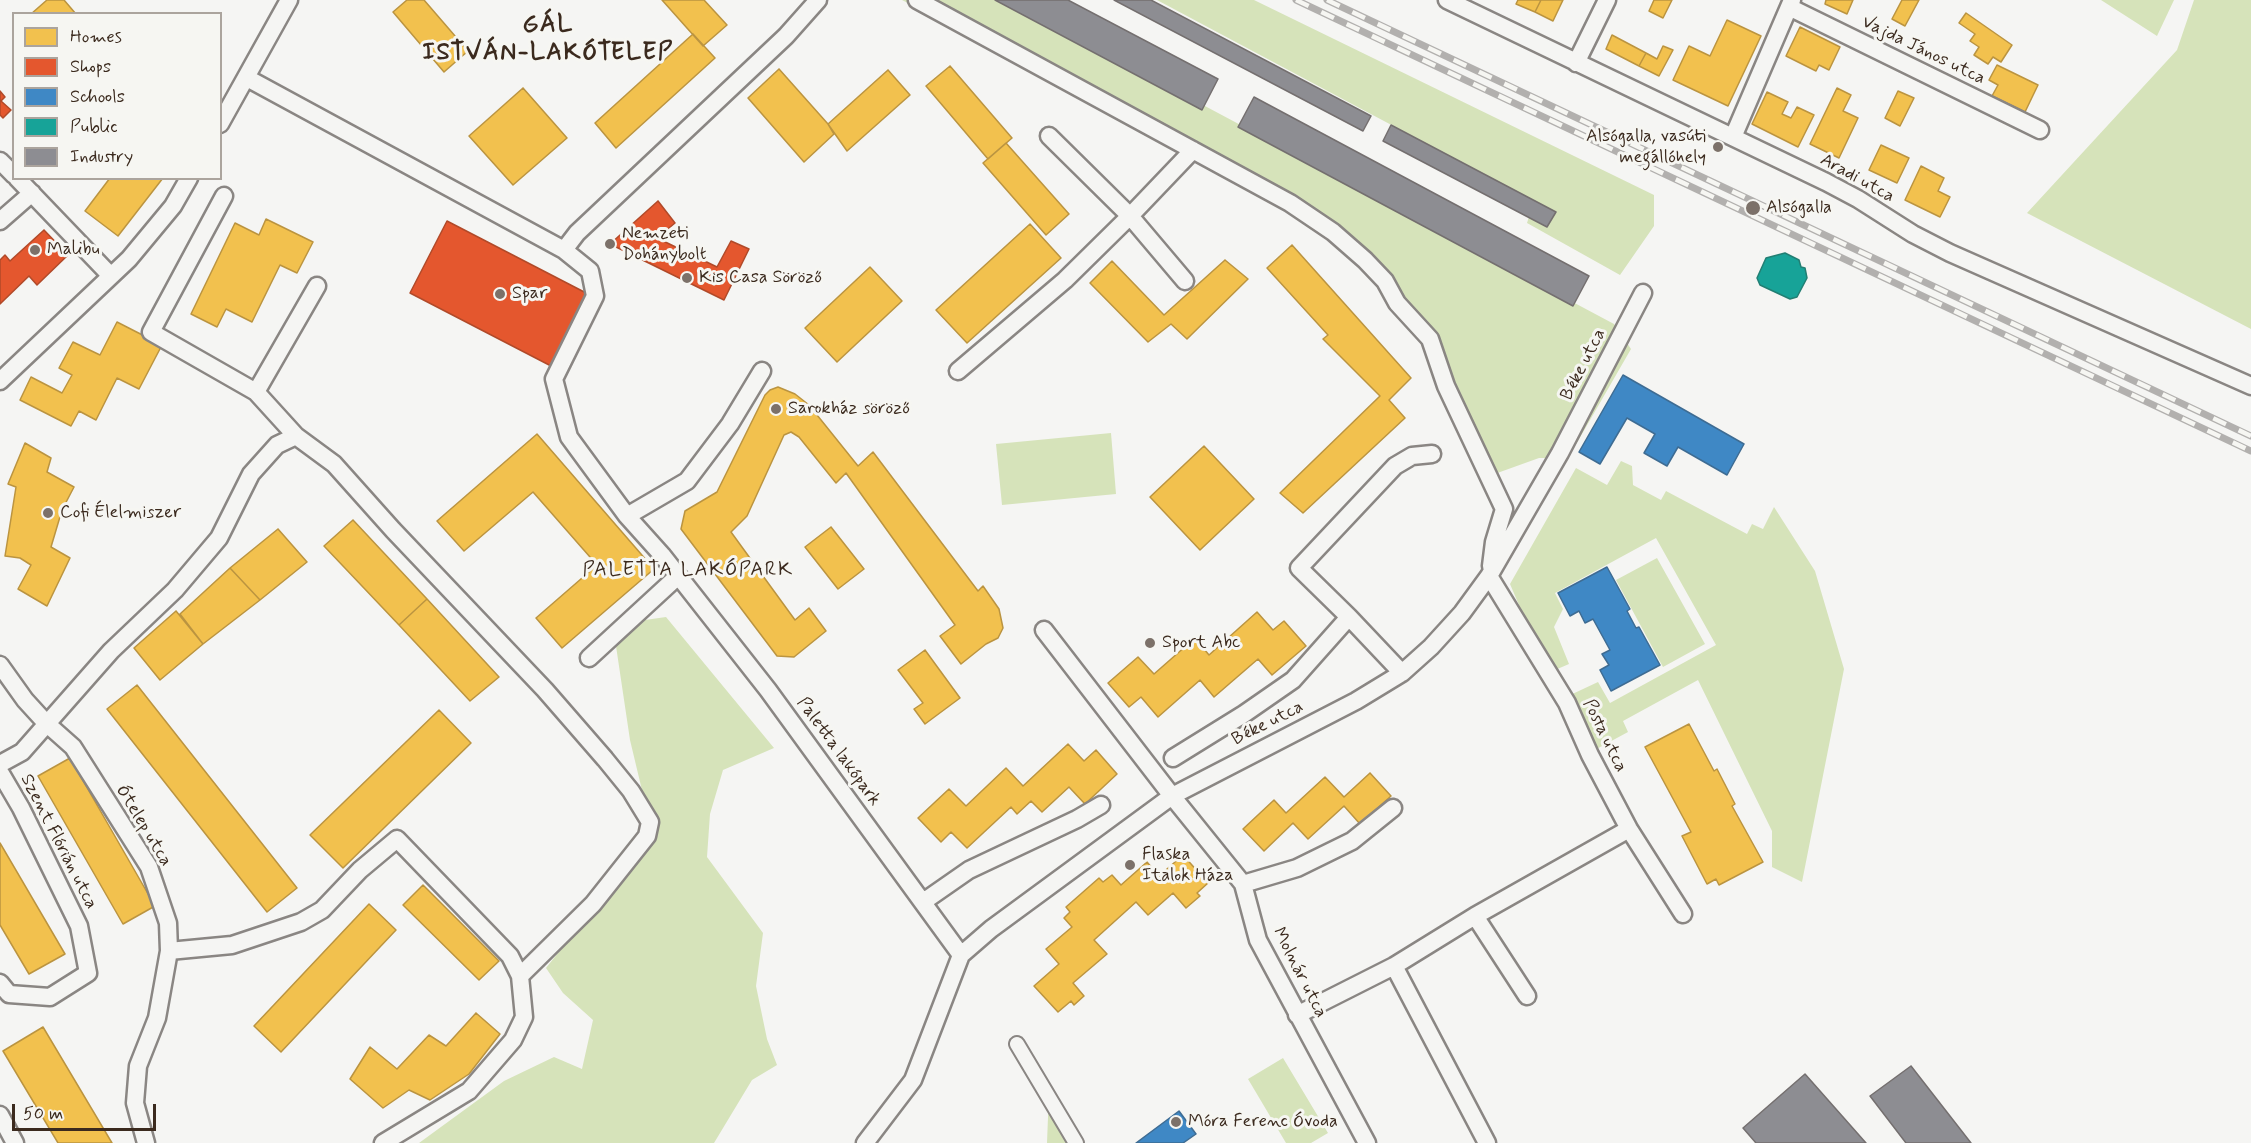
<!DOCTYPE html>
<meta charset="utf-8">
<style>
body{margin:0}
#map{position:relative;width:2251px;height:1143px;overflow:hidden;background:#f5f5f3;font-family:Mynerve,sans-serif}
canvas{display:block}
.legend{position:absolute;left:12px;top:12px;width:210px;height:168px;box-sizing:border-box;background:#f6f6f2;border:2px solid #aba49d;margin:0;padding:8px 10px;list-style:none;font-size:18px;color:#3b2a1e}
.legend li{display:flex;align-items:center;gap:12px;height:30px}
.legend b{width:30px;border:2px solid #aba49d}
.scale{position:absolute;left:12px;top:1104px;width:144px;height:27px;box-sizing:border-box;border:3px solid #3b2a1e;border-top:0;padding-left:8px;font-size:18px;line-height:21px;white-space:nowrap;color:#3b2a1e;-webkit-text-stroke:4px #f6f6f2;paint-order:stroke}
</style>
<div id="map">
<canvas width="2251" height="1143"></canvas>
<ul class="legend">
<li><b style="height:16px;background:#f2c14e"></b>Homes</li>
<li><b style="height:16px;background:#e4572e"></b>Shops</li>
<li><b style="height:16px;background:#3f88c5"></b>Schools</li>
<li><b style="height:16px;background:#17a398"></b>Public</li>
<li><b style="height:16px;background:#8d8d92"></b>Industry</li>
</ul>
<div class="scale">50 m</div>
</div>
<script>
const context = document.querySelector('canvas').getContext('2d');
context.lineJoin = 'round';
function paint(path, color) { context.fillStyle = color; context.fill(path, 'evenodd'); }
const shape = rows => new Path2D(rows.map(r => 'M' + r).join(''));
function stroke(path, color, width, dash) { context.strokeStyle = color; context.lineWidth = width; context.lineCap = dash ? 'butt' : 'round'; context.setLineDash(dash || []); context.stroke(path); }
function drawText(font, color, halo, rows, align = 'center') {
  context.font = font + ' Mynerve,sans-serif'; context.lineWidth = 6; context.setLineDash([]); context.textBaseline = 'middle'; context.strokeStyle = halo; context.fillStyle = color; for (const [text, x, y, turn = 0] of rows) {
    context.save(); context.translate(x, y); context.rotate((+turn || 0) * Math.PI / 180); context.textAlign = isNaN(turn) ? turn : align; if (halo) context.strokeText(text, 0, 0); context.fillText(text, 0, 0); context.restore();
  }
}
const green = shape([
 [902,0,1006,0,1614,324,1631,349,1571,453,1555,458,1539,458,1489,476,1446,386,1397,303,1365,260,1290,203],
 [1157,0,1254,0,1654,195,1654,226,1620,275,1527,223,1534,201],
 [2101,0,2174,0,2157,36],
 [2194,0,2251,0,2251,329,2027,213,2177,50],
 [1111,433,1116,494,1002,505,996,444],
 [1621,461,1632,466,1633,485,1661,500,1666,491,1747,534,1752,524,1763,529,1774,507,1815,571,1844,669,1802,882,1772,867,1772,831,1698,680,1623,721,1628,732,1591,752,1566,697,1598,682,1610,703,1716,645,1656,538,1555,593,1563,609,1554,627,1569,664,1548,673,1510,584,1576,468,1607,485],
 [1657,558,1705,644,1663,667,1616,580],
 [666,617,774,748,723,770,710,814,707,857,763,933,756,986,767,1039,777,1065,752,1080,714,1143,419,1143,504,1081,554,1057,582,1069,593,1020,563,993,546,968,628,865,646,807,630,740,616,646,645,620],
 [1283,1058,1328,1133,1311,1143,1286,1143,1248,1079],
 [1049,1091,1077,1143,1047,1143]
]);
const homes = shape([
 [47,0,64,0,76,14,31,14,47,0],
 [407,0,424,0,468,51,444,72,393,12,407,0],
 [662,0,704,0,727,25,703,46,662,0],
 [1518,0,1541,0,1535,12,1516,4,1518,0],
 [1541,0,1563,0,1553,21,1535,12,1541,0],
 [1654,0,1672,0,1663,18,1649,11,1654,0],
 [1826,0,1853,0,1847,14,1825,4,1826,0],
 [1902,0,1919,0,1905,26,1892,19,1902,0],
 [1966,13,2012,45,2001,62,1993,57,1988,64,1974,55,1979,47,1970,41,1975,34,1959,23,1966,13],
 [1727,20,1761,36,1728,106,1673,80,1689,46,1710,56,1727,20],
 [1800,27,1840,47,1829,70,1819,65,1816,71,1786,56,1800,27],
 [693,34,715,58,616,148,595,123,693,34],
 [1612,35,1646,53,1639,66,1606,49,1612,35],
 [1663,46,1673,50,1659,76,1639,66,1646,53,1657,59,1663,46],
 [1997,65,2038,85,2025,112,1992,96,1998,85,1989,80,1997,65],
 [950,66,1012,138,988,159,926,86,950,66],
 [779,69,828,124,834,134,804,162,748,98,779,69],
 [888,70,910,95,847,151,828,124,888,70],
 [523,88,567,138,513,185,469,136,523,88],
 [1837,88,1851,95,1843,111,1858,118,1839,158,1810,144,1837,88],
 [1898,91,1914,98,1900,126,1885,118,1898,91],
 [1767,92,1788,102,1782,114,1791,118,1797,107,1814,115,1798,147,1752,124,1767,92],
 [1006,143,1069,214,1046,235,983,163,1006,143],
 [1881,145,1909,158,1897,183,1869,170,1881,145],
 [1921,166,1944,178,1938,191,1950,197,1940,217,1905,200,1921,166],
 [110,178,163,178,118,236,85,211,110,178],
 [266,219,313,242,297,273,280,265,252,322,226,309,217,327,191,314,235,223,259,235,266,219],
 [1030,224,1061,258,967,343,936,310,1030,224],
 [1292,245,1411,378,1389,400,1405,418,1303,513,1280,493,1380,396,1323,339,1328,335,1267,268,1292,245],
 [1225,260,1248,279,1187,339,1171,324,1148,342,1090,283,1112,261,1164,315,1225,260],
 [870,267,902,301,837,362,805,328,870,267],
 [117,322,162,345,139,389,117,378,96,420,79,411,71,426,20,400,31,377,62,393,72,375,59,368,73,342,100,355,117,322],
 [778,387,795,394,809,405,858,466,873,452,978,591,983,586,999,609,1003,628,998,638,986,644,961,664,940,636,955,625,846,473,836,483,799,437,791,432,784,435,747,516,731,532,795,620,809,608,826,631,794,657,777,656,681,529,685,511,717,492,765,395,770,390,778,387],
 [537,434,654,569,562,648,536,618,597,565,533,492,464,551,437,521,537,434],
 [25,443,51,458,47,472,74,487,62,510,51,547,70,558,47,606,18,589,31,565,20,558,5,556,16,487,8,484,25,443],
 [1204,446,1254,499,1200,550,1150,497,1204,446],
 [353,520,427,599,399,625,324,546,353,520],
 [831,527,864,569,838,589,805,547,831,527],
 [278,529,307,562,260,600,230,568,278,529],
 [230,568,260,600,203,644,180,614,230,568],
 [427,599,499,677,470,701,399,625,427,599],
 [176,611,203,644,160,680,134,648,176,611],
 [1257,612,1273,630,1284,621,1306,646,1272,675,1258,659,1214,697,1200,680,1158,717,1141,697,1129,707,1108,683,1138,657,1154,674,1195,638,1209,655,1257,612],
 [925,650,960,698,925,724,914,709,923,703,898,670,925,650],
 [137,685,297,888,267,912,107,709,137,685],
 [439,710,471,743,343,868,310,835,439,710],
 [1689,724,1714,771,1717,769,1735,804,1732,806,1763,862,1719,885,1716,879,1707,884,1682,836,1691,832,1645,747,1689,724],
 [1068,744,1084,761,1096,750,1117,774,1085,804,1069,787,1042,812,1031,801,1017,814,1011,807,967,848,951,832,941,842,918,818,949,789,966,806,1006,768,1023,786,1068,744],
 [70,758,155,906,123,924,38,776,70,758],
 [1370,773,1391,796,1360,824,1344,806,1308,839,1293,823,1264,851,1243,829,1274,800,1286,813,1325,777,1344,797,1370,773],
 [0,843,65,954,29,974,0,925,0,843],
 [1183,855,1208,883,1197,893,1200,896,1186,908,1173,893,1148,915,1136,902,1094,940,1107,954,1073,983,1084,996,1074,1005,1071,1001,1058,1012,1034,986,1059,964,1046,949,1072,927,1064,918,1070,912,1066,907,1099,878,1103,882,1112,875,1121,885,1147,862,1159,876,1183,855],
 [423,885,499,961,479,980,403,905,423,885],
 [369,904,396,930,281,1052,254,1026,369,904],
 [476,1013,500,1034,469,1074,430,1100,409,1090,383,1108,350,1079,370,1047,397,1069,429,1035,446,1046,476,1013],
 [43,1027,112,1143,58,1143,3,1051,43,1027]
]);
const shops = shape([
 [0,91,5,97,1,101,11,110,3,118,0,115,0,91],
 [658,201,675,223,657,238,717,267,731,241,749,249,724,300,610,244,658,201],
 [447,221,590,295,553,367,410,293,447,221],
 [44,230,68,255,37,285,29,276,0,304,0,260,5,255,10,261,44,230]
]);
const schools = shape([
 [1623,375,1744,444,1727,475,1678,447,1667,466,1644,453,1655,434,1627,418,1600,464,1579,452,1623,375],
 [1607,567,1630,609,1627,611,1636,628,1639,627,1660,665,1611,691,1600,670,1609,665,1602,654,1610,650,1593,619,1585,623,1579,611,1570,616,1558,593,1607,567],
 [1179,1111,1196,1134,1183,1143,1136,1143,1179,1111]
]);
const public = shape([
 [1785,253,1799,260,1801,267,1805,268,1807,278,1797,297,1790,299,1760,285,1757,278,1766,258,1785,253]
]);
const industry = shape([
 [995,0,1068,0,1218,79,1202,110,995,0],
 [1114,0,1151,0,1371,116,1363,131,1114,0],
 [1254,97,1589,276,1573,306,1238,127,1254,97],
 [1391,125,1556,212,1547,227,1383,141,1391,125],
 [1911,1066,1971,1143,1906,1143,1870,1096,1911,1066],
 [1805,1074,1866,1143,1756,1143,1743,1128,1805,1074]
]);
const pedestrian = shape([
 [1017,1044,1076,1143]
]);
const minor = shape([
 [917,0,1290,203,1333,232,1365,260,1385,281,1397,303,1430,339,1446,386,1504,509,1494,542,1491,566],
 [1447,0,1826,182,1858,199,1913,234,1950,253,2251,386],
 [1789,7,2040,130],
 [1576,63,1607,0],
 [247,78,564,250,590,271,595,296,554,379,569,437,627,516,662,555,768,690,961,955],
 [220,124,289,0],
 [1049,136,1130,216,1185,281],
 [1733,137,1792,0],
 [0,161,14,175],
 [17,178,111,276],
 [224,196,151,332,256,392],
 [0,221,32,193],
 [564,250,577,233,786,36,818,0],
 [958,371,1065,280,1130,216,1193,150],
 [0,381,129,259,173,206,189,178],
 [296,436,256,392,317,286],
 [627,516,687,481,730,424,762,371],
 [1489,576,1567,703,1590,755,1629,829,1683,914],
 [1349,617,1299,568,1395,466,1412,456,1432,454],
 [1044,630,1172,796,1243,884,1258,940,1367,1143],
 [589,658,678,576],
 [0,665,25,700,46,723,73,747,149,867,168,923,169,951,157,1018,138,1066,135,1103,146,1143],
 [1173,758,1244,714,1293,680,1349,617,1402,673],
 [0,764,22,752,111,651,175,590,219,538,251,474,277,445,296,436,334,464,393,530,545,690,605,759,631,791,650,822,647,836,593,904,520,976],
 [0,772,21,808,79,926,88,973,50,997,9,994,0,983],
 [1243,884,1297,868,1352,841,1393,808],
 [923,902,969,870,1077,819,1101,805],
 [1475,916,1527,996],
 [169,951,232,945,301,922,322,910,360,870,397,839,510,956,520,976,524,1017,513,1040,469,1091,383,1143],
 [1394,966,1487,1143],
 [1297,1015,1394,966,1475,916,1629,829],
 [0,1115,15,1143],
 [865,1143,913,1080,961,955,991,929,1172,796,1356,701,1402,673,1431,647,1462,613,1489,576,1560,453,1643,293]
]);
const rail = shape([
 [1296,0,2251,451],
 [1327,0,2251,436]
]);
const markers = [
 [1718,147,6,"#7c7169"],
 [1753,208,8,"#7c7169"],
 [610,244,6,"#7c7169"],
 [35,250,6,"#7c7169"],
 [687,278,6,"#7c7169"],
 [500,294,6,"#7c7169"],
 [776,409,6,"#7c7169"],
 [48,513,6,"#7c7169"],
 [1150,643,6,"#7c7169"],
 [1130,865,6,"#7c7169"],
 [1176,1122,6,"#7c7169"]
];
const streetNames = [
 ["Vajda János utca",1923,51,26],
 ["Aradi utca",1857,179,29],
 ["Béke utca",1584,365,-63],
 ["Béke utca",1268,724,-27],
 ["Posta utca",1604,736,64],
 ["Paletta lakópark",838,752,54],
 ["Ótelep utca",143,826,59],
 ["Szent Flórián utca",58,842,63],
 ["Molnár utca",1299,973,63]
];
const poiNames = [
 ["Alsógalla, vasúti",1706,137,"right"],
 ["megállóhely",1706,158,"right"],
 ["Alsógalla",1766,208],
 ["Nemzeti",622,234],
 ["Dohánybolt",622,255],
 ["Malibu",47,250],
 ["Kis Casa Söröző",699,278],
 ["Spar",512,294],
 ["Sarokház söröző",788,409],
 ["Cofi Élelmiszer",60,513],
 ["Sport Abc",1162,643],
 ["Flaska",1142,855],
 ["Italok Háza",1142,876],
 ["Móra Ferenc Óvoda",1188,1122]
];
const neighbourhoodNames = [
 ["PALETTA LAKÓPARK",688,571]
];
const districtNames = [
 ["GÁL",548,26],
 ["ISTVÁN-LAKÓTELEP",548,54]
];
paint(green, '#d6e3ba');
paint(homes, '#f2c14e');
stroke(homes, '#bb9440', 1.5);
paint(shops, '#e4572e');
stroke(shops, '#b14a29', 1.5);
paint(schools, '#3f88c5');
stroke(schools, '#3e6c93', 1.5);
paint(public, '#17a398');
stroke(public, '#227f73', 1.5);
paint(industry, '#8d8d92');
stroke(industry, '#746f6f', 1.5);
stroke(pedestrian, '#8a8683', 18);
stroke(minor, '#8a8683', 21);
stroke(pedestrian, '#f5f5f3', 14);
stroke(minor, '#f5f5f3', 16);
stroke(rail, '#b2b0ae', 7);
stroke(rail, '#f6f6f2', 4.5, [14]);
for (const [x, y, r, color] of markers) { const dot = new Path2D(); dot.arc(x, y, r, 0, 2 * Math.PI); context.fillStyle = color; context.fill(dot); stroke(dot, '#f6f6f2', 2); }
drawText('18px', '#3b2a1e', '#f6f6f2', streetNames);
drawText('18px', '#3b2a1e', '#f6f6f2', poiNames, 'left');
context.letterSpacing = '1.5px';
drawText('20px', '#3b2a1e', '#f6f6f2', neighbourhoodNames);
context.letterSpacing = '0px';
context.letterSpacing = '1.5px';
drawText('bold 24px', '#3b2a1e', '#f6f6f2', districtNames);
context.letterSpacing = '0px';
</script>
